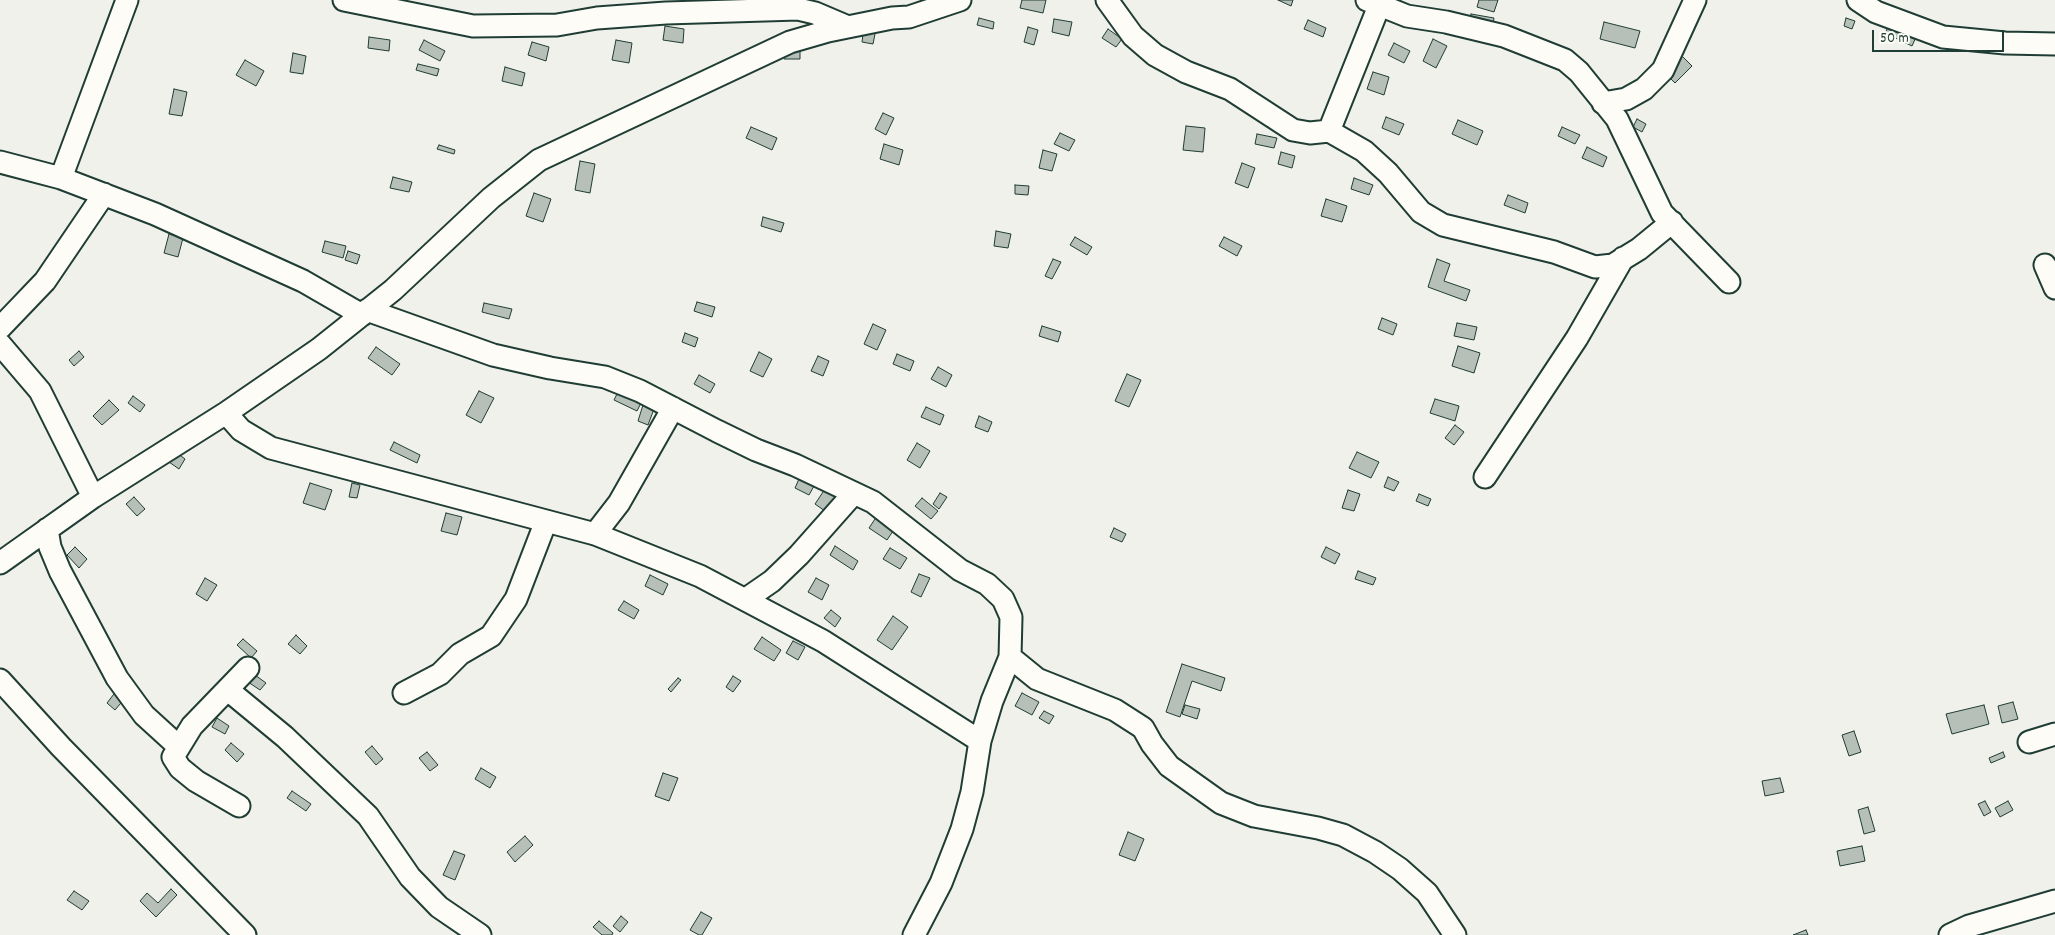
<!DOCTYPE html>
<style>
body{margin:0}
#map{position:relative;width:2055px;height:935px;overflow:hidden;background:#f0f1eb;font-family:Dekko,sans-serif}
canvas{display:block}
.scale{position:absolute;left:1872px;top:30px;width:132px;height:22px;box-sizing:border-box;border:2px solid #1f3d34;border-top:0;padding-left:6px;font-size:15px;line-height:18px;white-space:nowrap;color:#1f3d34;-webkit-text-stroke:4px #fdfcf7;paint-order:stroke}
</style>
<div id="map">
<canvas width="2055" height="935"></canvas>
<div class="scale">50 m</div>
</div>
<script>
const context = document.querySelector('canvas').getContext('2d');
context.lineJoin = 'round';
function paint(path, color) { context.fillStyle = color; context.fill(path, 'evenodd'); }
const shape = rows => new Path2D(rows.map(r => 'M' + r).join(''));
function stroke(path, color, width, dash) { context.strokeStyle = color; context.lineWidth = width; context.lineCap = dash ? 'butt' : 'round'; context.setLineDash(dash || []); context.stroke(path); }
const building = shape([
 [1022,0,1046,0,1043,13,1020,8,1022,0],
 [1278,0,1293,0,1291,6,1278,0],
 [1479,0,1498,0,1494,12,1477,7,1479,0],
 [1471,14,1494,18,1492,30,1469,26,1471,14],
 [979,18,994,22,993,29,977,25,979,18],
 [1846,18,1855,21,1852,29,1844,26,1846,18],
 [1054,19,1072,22,1069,36,1052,32,1054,19],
 [1308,20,1326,28,1323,37,1304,29,1308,20],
 [1604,22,1640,31,1635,48,1600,39,1604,22],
 [1891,22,1917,35,1912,46,1885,33,1891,22],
 [665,26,684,29,683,43,663,40,665,26],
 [864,27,876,29,873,44,862,42,864,27],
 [1028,27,1038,30,1034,45,1024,42,1028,27],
 [1108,29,1122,39,1116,47,1102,38,1108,29],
 [369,37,390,40,389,51,368,48,369,37],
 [1433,39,1447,46,1436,68,1423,61,1433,39],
 [424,40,445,51,440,61,419,50,424,40],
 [616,40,632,43,629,63,612,60,616,40],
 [532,42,549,47,546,61,528,55,532,42],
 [1394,43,1410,51,1404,63,1388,55,1394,43],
 [785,48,800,49,800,59,784,59,785,48],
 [293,53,306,56,303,74,290,72,293,53],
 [1679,53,1692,66,1675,83,1662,70,1679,53],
 [245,60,264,71,256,86,236,75,245,60],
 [418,64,439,69,437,76,416,70,418,64],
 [505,67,525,73,522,86,502,81,505,67],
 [1373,72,1389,77,1384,95,1367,89,1373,72],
 [174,89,187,92,182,116,169,114,174,89],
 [883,113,894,118,886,135,875,129,883,113],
 [1386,117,1404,124,1399,135,1382,128,1386,117],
 [1637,119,1646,124,1642,132,1633,127,1637,119],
 [1458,120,1483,131,1477,145,1452,134,1458,120],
 [1186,126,1205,128,1203,152,1183,150,1186,126],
 [751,127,777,138,772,150,746,138,751,127],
 [1562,127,1580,135,1575,144,1558,136,1562,127],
 [1060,133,1075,140,1069,151,1054,144,1060,133],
 [1257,134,1277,138,1274,148,1255,144,1257,134],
 [884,144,903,150,899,165,880,159,884,144],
 [439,145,455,150,454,154,437,149,439,145],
 [1587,147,1607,157,1603,167,1582,158,1587,147],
 [1043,150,1057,154,1052,171,1039,168,1043,150],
 [1281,152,1295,156,1292,168,1278,164,1281,152],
 [580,161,595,164,590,193,575,190,580,161],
 [1242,163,1255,168,1248,188,1235,183,1242,163],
 [393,177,412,182,409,192,390,188,393,177],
 [1354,178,1373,185,1369,195,1351,189,1354,178],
 [1015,185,1029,186,1028,195,1015,194,1015,185],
 [534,193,551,199,543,222,526,216,534,193],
 [1508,195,1528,203,1525,213,1504,205,1508,195],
 [1326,199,1347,206,1342,222,1321,216,1326,199],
 [763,217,784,223,781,232,761,226,763,217],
 [996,231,1011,234,1008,248,994,246,996,231],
 [169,234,183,238,178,257,164,253,169,234],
 [1075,237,1092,247,1087,255,1070,245,1075,237],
 [1224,237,1242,246,1237,256,1219,246,1224,237],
 [325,241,346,246,343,258,322,252,325,241],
 [348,251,360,255,357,264,345,260,348,251],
 [1053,259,1061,262,1052,279,1045,276,1053,259],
 [1437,259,1450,264,1444,281,1470,290,1466,301,1428,287,1437,259],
 [697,302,715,307,712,317,694,311,697,302],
 [484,303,512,309,509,319,482,312,484,303],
 [1382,318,1397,324,1393,335,1378,329,1382,318],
 [1457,323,1477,327,1474,340,1454,336,1457,323],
 [873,324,886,330,877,350,864,344,873,324],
 [1042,326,1061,332,1058,342,1039,336,1042,326],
 [685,333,698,338,695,347,682,342,685,333],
 [1458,346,1480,353,1474,373,1452,366,1458,346],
 [376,347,400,364,392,375,368,358,376,347],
 [79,351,84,357,74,366,69,360,79,351],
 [759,352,772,359,763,377,750,371,759,352],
 [897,354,914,361,910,371,893,364,897,354],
 [818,356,829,361,823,376,811,371,818,356],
 [938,367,952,375,946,387,931,379,938,367],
 [1127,374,1141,380,1129,407,1115,401,1127,374],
 [699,375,715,384,710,393,694,384,699,375],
 [619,390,642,401,637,411,614,400,619,390],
 [479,391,494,398,481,423,466,415,479,391],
 [133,396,145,405,140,412,128,403,133,396],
 [1435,399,1459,406,1455,421,1430,413,1435,399],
 [109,400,119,410,102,425,93,416,109,400],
 [643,405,654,409,648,425,638,421,643,405],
 [926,407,944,415,940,425,921,417,926,407],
 [979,416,992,422,988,432,975,427,979,416],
 [1455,425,1464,432,1454,445,1445,438,1455,425],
 [394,442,420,455,417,463,390,450,394,442],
 [917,443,930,451,920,468,907,460,917,443],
 [176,452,185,459,179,469,169,462,176,452],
 [1357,452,1379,462,1371,478,1349,468,1357,452],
 [1388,477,1399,482,1394,491,1384,487,1388,477],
 [799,479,814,486,809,495,795,488,799,479],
 [310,483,332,490,325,510,303,503,310,483],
 [352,483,360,485,357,498,349,497,352,483],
 [827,486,838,493,825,511,815,504,827,486],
 [1348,490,1360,494,1354,511,1342,508,1348,490],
 [940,493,947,497,939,509,933,504,940,493],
 [1419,494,1431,499,1428,506,1416,501,1419,494],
 [134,497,145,509,137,516,126,504,134,497],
 [922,498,938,511,931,519,915,506,922,498],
 [446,513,462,517,457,535,441,531,446,513],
 [877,516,895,528,887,540,869,528,877,516],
 [1114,528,1126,534,1122,542,1110,537,1114,528],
 [835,546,858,561,853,570,830,555,835,546],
 [75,547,87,559,79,568,67,555,75,547],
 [1326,547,1340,554,1335,564,1321,557,1326,547],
 [890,548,907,558,900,569,883,559,890,548],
 [1358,571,1376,578,1373,585,1355,579,1358,571],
 [919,574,930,578,921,597,911,592,919,574],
 [650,575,668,584,663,595,645,586,650,575],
 [205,578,217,585,207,601,196,594,205,578],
 [816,578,829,585,822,600,808,592,816,578],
 [624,601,639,610,634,619,618,610,624,601],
 [831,610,841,618,835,627,824,618,831,610],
 [893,616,908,627,892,650,877,640,893,616],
 [296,635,307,646,300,654,288,644,296,635],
 [762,637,781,650,774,661,754,649,762,637],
 [243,639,257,651,251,658,237,645,243,639],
 [793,641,805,647,798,660,786,653,793,641],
 [1182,664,1225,678,1221,691,1192,681,1180,717,1166,712,1182,664],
 [251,672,266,683,260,690,245,680,251,672],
 [733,676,741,681,733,692,726,687,733,676],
 [678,678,681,680,671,692,668,689,678,678],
 [117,690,126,697,115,710,107,703,117,690],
 [1022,693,1039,702,1032,715,1015,706,1022,693],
 [2013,702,2018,719,2002,723,1998,706,2013,702],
 [1185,705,1200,709,1197,719,1182,714,1185,705],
 [1984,705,1989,724,1952,734,1946,714,1984,705],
 [1044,711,1054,716,1049,724,1039,718,1044,711],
 [217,718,229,726,225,734,212,727,217,718],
 [1854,731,1861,752,1849,756,1842,735,1854,731],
 [231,743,244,754,237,762,225,750,231,743],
 [372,746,383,759,376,765,365,752,372,746],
 [427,752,438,765,430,771,419,758,427,752],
 [2003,752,2005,757,1991,763,1989,758,2003,752],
 [481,768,496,777,490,788,475,779,481,768],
 [663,773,678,778,669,801,655,796,663,773],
 [1780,778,1784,792,1765,796,1762,781,1780,778],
 [292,791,311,804,306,811,287,798,292,791],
 [1985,801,1991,812,1984,816,1978,804,1985,801],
 [2008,801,2013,810,2000,817,1995,808,2008,801],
 [1868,807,1875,831,1864,834,1858,810,1868,807],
 [1128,832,1144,839,1135,861,1119,855,1128,832],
 [525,836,533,845,515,862,507,852,525,836],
 [1862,846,1865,861,1840,866,1837,851,1862,846],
 [454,851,465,855,455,880,443,875,454,851],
 [171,889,177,895,156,917,140,901,147,893,158,903,171,889],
 [74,891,89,901,82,910,67,900,74,891],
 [701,912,712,918,702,935,699,935,690,930,701,912],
 [621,916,628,922,620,932,613,926,621,916],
 [599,921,613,933,612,935,602,935,593,927,599,921],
 [1806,930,1808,935,1793,935,1806,930]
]);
const minor = shape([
 [344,0,473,26,557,25,597,18,666,13,798,9,815,13,848,27],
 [1107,0,1133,36,1155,55,1186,72,1230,89,1293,130,1310,133,1329,131,1364,151,1388,173,1421,212,1443,225,1554,252,1595,267,1613,265,1639,249,1672,222],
 [1367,0,1407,16,1446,22,1504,36,1565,60,1579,72,1617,119,1662,213,1729,282],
 [1858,0,1876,12,1943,37,2005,43,2055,44],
 [1603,103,1626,99,1644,89,1663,70,1695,0],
 [1329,131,1379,6],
 [0,162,61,178,155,214,303,281,362,315],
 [61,178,127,0],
 [2045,265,2055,288],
 [367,310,493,355,550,368,605,377,640,391,717,431,756,450,795,465,873,502,960,570,987,584,1003,599,1011,617,1010,657,992,701,980,741,972,792,962,829,941,883,914,935],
 [0,328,45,281,104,194],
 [0,344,40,391,93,497],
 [226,413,241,430,271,448,595,534,700,576,823,641,980,741],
 [1485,477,1577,338,1623,258],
 [47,529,50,547,60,571,117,678,144,715,178,746],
 [595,534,619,503,673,408],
 [0,563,93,497,226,413,319,349,393,290,491,198,539,160,790,42,828,31,892,18,909,17,960,0],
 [746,599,772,581,799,555,854,493],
 [1010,657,1037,679,1115,710,1143,728,1152,744,1169,766,1221,803,1254,816,1318,828,1343,835,1375,852,1400,869,1427,893,1455,935],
 [0,680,61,747,245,935],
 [228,690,285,737,368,816,410,877,439,907,480,935],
 [404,693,440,674,460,654,491,636,516,599,546,521],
 [2029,742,2055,734],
 [239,806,196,781,180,768,173,757,192,726,248,668],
 [1950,935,1969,926,2055,901]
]);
paint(building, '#b6bfb8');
stroke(building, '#1f3d34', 1);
stroke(minor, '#1f3d34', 25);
stroke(minor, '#fdfcf7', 21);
</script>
